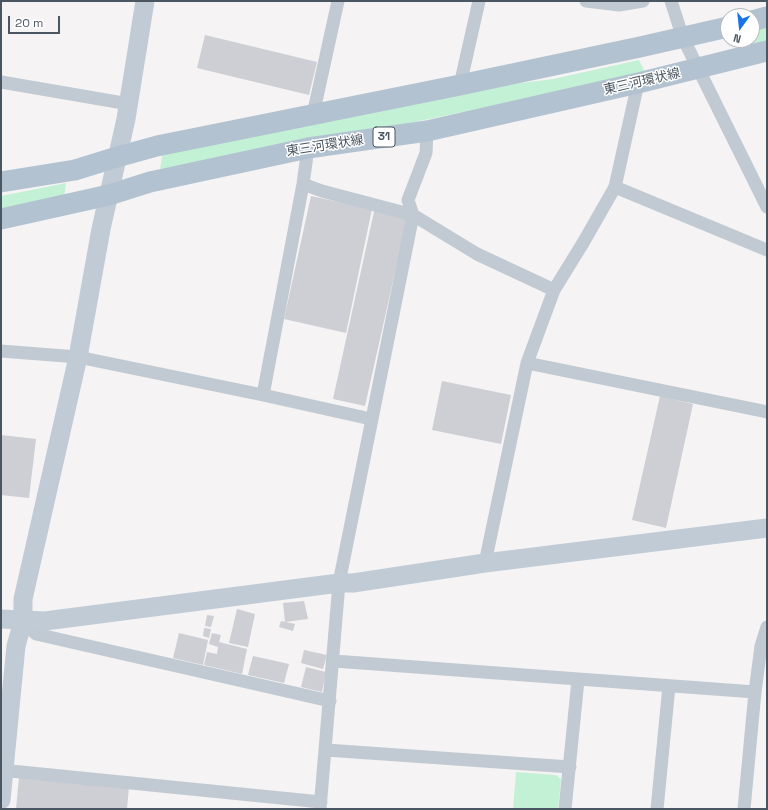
<!DOCTYPE html>
<meta charset="utf-8">
<style>
body{margin:0}
#map{position:relative;width:768px;height:810px;overflow:hidden;background:#f5f3f3;font-family:"Space Grotesk",sans-serif}
canvas{display:block}
.frame{position:absolute;inset:0;border:2px solid #4a5661;pointer-events:none}
.north{position:absolute;left:720px;top:8px;width:40px;height:40px;box-sizing:border-box;background:#fff;border:1px solid #b7bbc0;border-radius:50%;rotate:195deg;font-size:11px;font-weight:700;line-height:16px;text-align:center;color:#4a5661}
.north::after{content:'';display:block;margin:auto;width:14px;height:18px;background:#1a73e8;clip-path:polygon(50% 0,100% 100%,50% 72%,0 100%)}
.scale{position:absolute;left:8px;top:16px;width:52px;height:18px;box-sizing:border-box;border:2px solid #4a5661;border-top:0;padding-left:5px;font-size:12px;line-height:14px;white-space:nowrap;color:#4a5661;-webkit-text-stroke:3px #fff;paint-order:stroke}
</style>
<div id="map">
<canvas width="768" height="810"></canvas>
<div class="frame"></div>
<div class="north">N</div>
<div class="scale">20 m</div>
</div>
<script>
const context = document.querySelector('canvas').getContext('2d');
context.lineJoin = 'round';
function paint(path, color) { context.fillStyle = color; context.fill(path, 'evenodd'); }
const shape = rows => new Path2D(rows.map(r => 'M' + r).join(''));
function stroke(path, color, width, dash) { context.strokeStyle = color; context.lineWidth = width; context.lineCap = dash ? 'butt' : 'round'; context.setLineDash(dash || []); context.stroke(path); }
function drawText(font, color, halo, rows, align = 'center') {
  context.font = font + ' "Space Grotesk","Noto Sans JP",sans-serif'; context.lineWidth = 3; context.setLineDash([]); context.textBaseline = 'middle'; context.strokeStyle = halo; context.fillStyle = color; for (const [text, x, y, turn = 0] of rows) {
    context.save(); context.translate(x, y); context.rotate((+turn || 0) * Math.PI / 180); context.textAlign = isNaN(turn) ? turn : align; if (halo) context.strokeText(text, 0, 0); context.fillText(text, 0, 0); context.restore();
  }
}
const green = shape([
 [767,25,767,41,741,48,737,40,752,40,752,29],
 [639,60,646,74,299,146,160,169,163,151,459,91,553,79],
 [66,183,64,198,1,212,1,196],
 [516,772,556,775,561,779,558,809,513,809]
]);
const building = shape([
 [205,35,317,62,309,95,197,68],
 [311,196,372,209,346,333,284,319],
 [375,207,408,214,365,406,333,399],
 [442,381,511,395,501,444,432,430],
 [660,396,693,404,666,528,632,520],
 [1,435,36,439,29,498,1,495],
 [304,601,308,619,285,622,283,603],
 [237,609,255,614,248,647,229,643],
 [207,615,214,616,211,627,205,626],
 [281,621,295,624,293,631,279,627],
 [204,628,211,629,209,638,203,636],
 [179,633,208,640,203,665,173,658],
 [212,633,221,635,219,642,247,649,242,674,204,665,207,652,217,654,218,647,209,644],
 [304,650,327,655,323,669,301,663],
 [253,656,289,664,284,683,248,675],
 [306,667,326,672,322,692,301,687],
 [19,777,129,786,127,809,16,809]
]);
const street = shape([
 [586,1,619,5,643,1],
 [671,1,683,38,767,207],
 [1,82,129,104],
 [460,85,479,1],
 [313,115,338,1],
 [303,184,322,191,413,215,477,254,554,290],
 [615,187,767,250],
 [1,351,78,357,263,395,371,419],
 [527,363,767,412],
 [263,395,303,184,308,148],
 [485,563,527,363,554,290,583,243,615,187,638,83],
 [23,621,36,634,330,701],
 [334,661,755,692],
 [326,750,570,767],
 [1,770,321,802],
 [320,809,339,583,413,215,408,200,426,153,427,131],
 [565,809,578,680],
 [657,809,669,686],
 [744,809,755,692,761,646,767,627]
]);
const secondary = shape([
 [1,619,45,621,339,583,353,583,485,563,767,528],
 [1,800,16,646,23,621,23,599,78,357,101,229,126,119,145,1]
]);
const primary = shape([
 [752,21,767,17],
 [1,182,75,170,117,157,157,146,460,85,640,47,728,27],
 [1,219,109,195,150,182,308,148,427,131,638,83,767,51]
]);
const shields = [
 [384,137,22]
];
const shieldNames = [
 ["31",384,137]
];
const streetNames = [
 ["東三河環状線",642,82,-13],
 ["東三河環状線",325,146,-9]
];
paint(green, '#c3f1d5');
paint(building, '#cdcfd5');
stroke(street, '#c1cad2', 13);
stroke(secondary, '#c1cbd6', 19);
stroke(primary, '#b3c2d1', 21);
for (const [x, y, w] of shields) { const box = new Path2D(); box.roundRect(x - w / 2, y - 10, w, 20, 3); context.fillStyle = '#fff'; context.fill(box); stroke(box, '#4a5661', 1); }
drawText('bold 12px', '#4a5661', null, shieldNames);
drawText('13px', '#4a5661', '#fff', streetNames);
</script>
